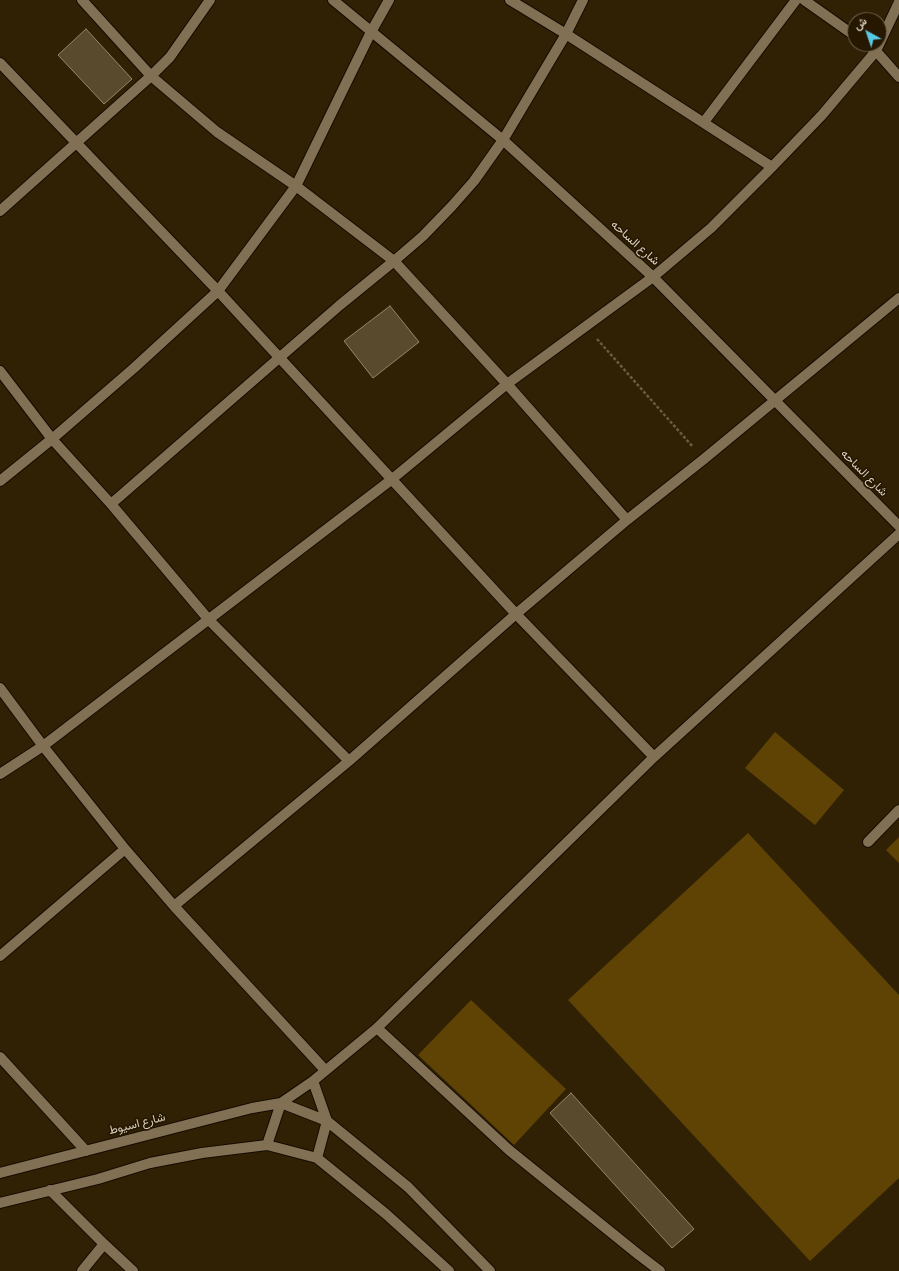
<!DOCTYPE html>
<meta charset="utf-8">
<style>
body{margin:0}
#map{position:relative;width:899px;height:1271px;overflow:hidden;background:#302105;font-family:Manrope,Vazirmatn,sans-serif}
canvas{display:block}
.north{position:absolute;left:847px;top:12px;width:40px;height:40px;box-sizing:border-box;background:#261800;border:1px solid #6e624d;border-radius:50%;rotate:320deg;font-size:11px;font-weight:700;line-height:16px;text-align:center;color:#dad0c0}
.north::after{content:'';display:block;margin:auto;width:14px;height:18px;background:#59c8e4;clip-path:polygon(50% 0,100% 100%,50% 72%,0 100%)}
</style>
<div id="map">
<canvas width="899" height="1271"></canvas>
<div class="north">ش</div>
</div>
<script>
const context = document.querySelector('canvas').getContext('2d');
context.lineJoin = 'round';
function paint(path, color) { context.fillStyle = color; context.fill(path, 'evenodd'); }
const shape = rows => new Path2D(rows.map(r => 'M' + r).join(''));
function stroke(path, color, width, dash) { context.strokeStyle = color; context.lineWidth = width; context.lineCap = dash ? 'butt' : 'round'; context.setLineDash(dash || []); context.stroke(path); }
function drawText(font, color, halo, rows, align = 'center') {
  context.font = font + ' Manrope,Vazirmatn,sans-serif'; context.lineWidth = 3.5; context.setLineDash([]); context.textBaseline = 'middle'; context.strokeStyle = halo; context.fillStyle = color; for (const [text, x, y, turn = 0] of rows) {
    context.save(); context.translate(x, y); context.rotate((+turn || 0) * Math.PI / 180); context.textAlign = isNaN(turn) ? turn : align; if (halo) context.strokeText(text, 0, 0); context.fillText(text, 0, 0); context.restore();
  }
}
const green = shape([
 [775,732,844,790,815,825,745,768],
 [748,833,899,995,899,1178,810,1261,568,1000],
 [899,837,899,863,886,850],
 [471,1000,566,1089,514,1145,418,1055]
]);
const building = shape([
 [86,29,132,79,104,104,58,55,86,29],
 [390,306,419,342,373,378,344,341,390,306],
 [571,1093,694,1229,672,1248,550,1113,571,1093]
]);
const path = shape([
 [597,339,693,447]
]);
const minor = shape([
 [82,0,151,76,217,132,296,186,394,261,507,384,627,520],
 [333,0,503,140,653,277,899,526],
 [510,0,566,34,772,167],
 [804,0,855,36],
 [866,44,876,51,899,77],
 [0,63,218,291,516,614,654,757],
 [704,122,796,0],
 [0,211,151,76,170,57,210,0],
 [0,371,52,439,111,504,209,620,349,761],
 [0,481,52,439,134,368,218,291,296,186,371,32,389,0],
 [111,504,340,305,394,261,423,236,452,206,474,181,503,140,566,34,583,0],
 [0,688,43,746,125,849,174,906,325,1070],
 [0,774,43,746,391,480,507,384,653,277,711,228,772,167,822,115,876,51,899,2],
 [868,842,899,810],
 [174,906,349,761,516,614,627,520,704,459,899,298],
 [0,956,125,849],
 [377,1028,509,1150,639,1255,660,1271],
 [0,1057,86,1151],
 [313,1081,327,1121,317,1158],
 [267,1145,281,1103,313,1081,377,1028,654,757,899,534],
 [0,1173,252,1108,281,1103,327,1121,408,1187,490,1271],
 [50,1190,104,1244,133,1271],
 [0,1203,98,1179,150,1163,202,1153,267,1145,317,1158,386,1214,449,1271],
 [82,1271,104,1244]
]);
const streetNames = [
 ["شارع الساحه",635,243,42],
 ["شارع الساحه",864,473,45],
 ["شارع اسيوط",137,1124,-14]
];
paint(green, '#5e4305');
paint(building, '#594a2d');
stroke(building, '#978668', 1);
stroke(minor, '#150b00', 12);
stroke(path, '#695c44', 2.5, [3, 2]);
stroke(minor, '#817053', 10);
drawText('12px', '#dad0c0', '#261800', streetNames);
</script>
